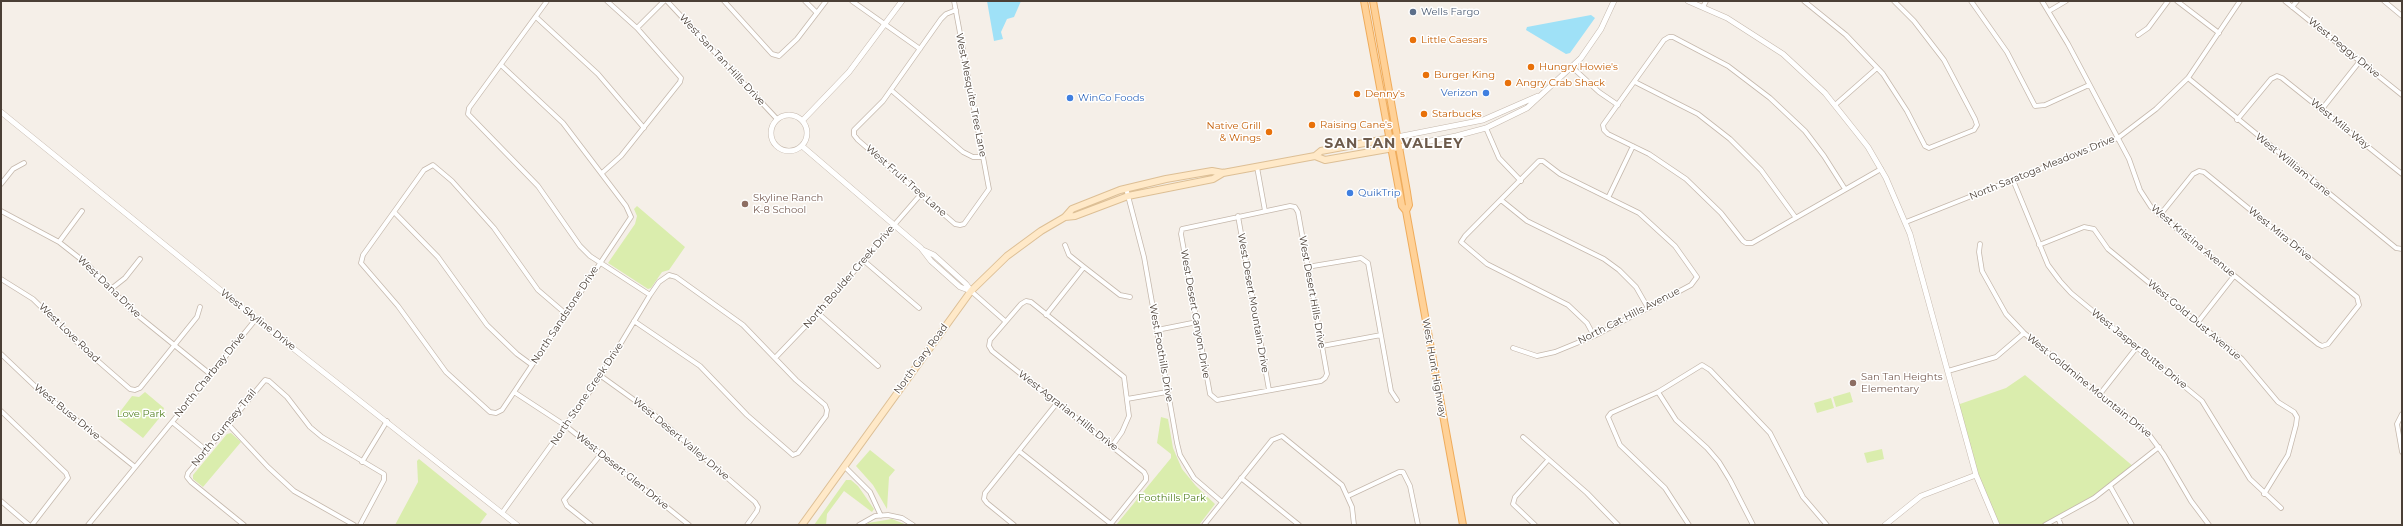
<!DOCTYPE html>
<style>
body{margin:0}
#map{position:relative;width:2403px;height:526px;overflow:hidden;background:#f5efe8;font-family:Montserrat,sans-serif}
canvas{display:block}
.frame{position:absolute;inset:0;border:2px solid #4a3f36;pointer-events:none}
</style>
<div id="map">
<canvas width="2403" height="526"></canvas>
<div class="frame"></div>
</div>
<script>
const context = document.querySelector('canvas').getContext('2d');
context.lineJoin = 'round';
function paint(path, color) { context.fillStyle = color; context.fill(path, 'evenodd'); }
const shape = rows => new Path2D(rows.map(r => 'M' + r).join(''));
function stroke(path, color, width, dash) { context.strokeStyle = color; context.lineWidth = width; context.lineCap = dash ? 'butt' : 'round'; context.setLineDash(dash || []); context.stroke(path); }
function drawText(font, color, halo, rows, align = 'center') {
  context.font = font + ' Montserrat,sans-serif'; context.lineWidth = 3; context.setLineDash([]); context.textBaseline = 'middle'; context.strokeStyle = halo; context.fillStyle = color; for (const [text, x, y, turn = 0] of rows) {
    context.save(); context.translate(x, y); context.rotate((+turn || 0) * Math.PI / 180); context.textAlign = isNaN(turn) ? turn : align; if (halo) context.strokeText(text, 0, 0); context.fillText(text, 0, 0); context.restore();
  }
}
const green = shape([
 [637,206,685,247,669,270,662,272,651,288,648,289,608,263,635,224,637,216,634,209],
 [2025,375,2134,467,2110,486,2045,525,1997,525,1976,475,1957,405,2006,388],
 [145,392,164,408,161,416,143,438,116,417,132,396,139,397],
 [1850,392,1853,402,1836,407,1833,397],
 [1831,398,1834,408,1817,413,1814,403],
 [1161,417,1168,419,1173,448,1182,469,1196,486,1215,504,1199,525,1116,525,1171,458,1171,454,1157,443],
 [231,433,241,442,203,487,193,479,193,475,227,434],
 [1882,449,1884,459,1867,463,1864,453],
 [870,450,895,470,889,477,887,509,873,485,856,466],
 [419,459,487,514,479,525,395,525,418,482,417,461],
 [846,480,851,480,858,486,874,509,872,512,844,491,827,514,826,525,814,525],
 [892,519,907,525,867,525,868,523]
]);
const water = shape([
 [987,1,1021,1,1014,17,1007,19,1001,32,1003,39,994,41],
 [1591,15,1595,18,1570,53,1566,54,1526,30,1527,27]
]);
const minor = shape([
 [547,1,469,108,468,114,538,186,580,246,590,256,650,295],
 [667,1,777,119],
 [724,1,772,54,779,56,797,39,826,1],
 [805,1,817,13],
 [852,1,920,49],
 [954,1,989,189,964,224,960,225,955,224,858,140,854,135,854,130,883,101,941,19,946,14,956,10],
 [1804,1,1846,35,1883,74,1907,111,1925,146,1929,148,1974,130,1977,125,1975,119,1944,60,1914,21,1894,1],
 [1971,1,2007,52,2035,106,2045,105,2089,85],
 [2042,1,2068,44,2129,159,2140,190,2151,207,2160,215,2318,344,2322,346,2328,344,2359,305,2357,297,2204,172,2199,171,2193,174,2160,215],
 [2177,1,2219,33],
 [2285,1,2402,95],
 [2384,1,2402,16],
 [1703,7,1706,1],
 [2292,7,2297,1],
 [2049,11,2066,1],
 [536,17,598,74,644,128],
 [637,28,664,1],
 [2138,35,2148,28,2168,1],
 [501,65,563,123,626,206,631,217,502,410,496,413,490,412,446,372,398,306,361,263,363,255,424,170,433,165,452,181,494,228,538,290,566,314],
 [1572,67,1599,92,1618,105],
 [2188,78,2396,248,2402,249],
 [1635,82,1698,114,1730,139,1761,170,1796,218],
 [891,90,963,152,973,157,983,157],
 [1835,105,1877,68],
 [2322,109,2360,61],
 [2237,120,2271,79,2277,76,2282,78,2402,174],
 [1486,128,1499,158,1521,181],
 [1257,167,1265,211],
 [602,173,621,156,680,82,681,78,637,28,607,1],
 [2013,180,2048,265,2060,281,2071,293,2202,401,2250,479,2281,508],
 [1,184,13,169,24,163],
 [1126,188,1144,257,1177,443,1180,455,1194,478,1222,502],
 [1845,189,1824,156,1805,131,1770,98,1728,66,1673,37,1669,37,1664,40,1603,125,1604,130,1608,134,1649,154,1686,179,1721,213,1743,241,1746,243,1752,243,1881,169],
 [1609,196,1633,146],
 [1501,200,1527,221,1604,259,1619,270,1636,287,1648,308],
 [1290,206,1295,207,1298,212,1327,374,1325,378,1321,381,1217,400,1210,394,1181,234,1182,229,1290,206],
 [1,211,59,242,87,264,131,310,210,374],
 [395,213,438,257,487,325,517,354,532,365],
 [1238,216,1269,390],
 [1906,222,2118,138,2156,109,2188,78,2240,1],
 [59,242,82,211],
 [1980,244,1979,252,1982,271,2006,314,2024,333,2150,436,2164,455,2191,501,2209,525],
 [1065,245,1069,255,1084,267,1120,295,1130,297],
 [2039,245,2084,227,2094,229,2108,249,2242,359,2278,402,2294,412,2297,417,2296,425,2288,455,2264,494],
 [863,260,919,308],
 [1307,267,1361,258,1368,263,1391,391,1397,400],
 [1,279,33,299,83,348,130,389,135,390,140,388,197,317,200,307],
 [111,289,125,278,140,259],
 [971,291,1005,321],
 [818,313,878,366],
 [1046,315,1084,267],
 [2198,322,2234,276],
 [1157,330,1197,322],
 [1322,346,1381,335],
 [1513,348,1537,356,1555,352,1594,336,1648,308,1691,285,1697,277,1675,246,1639,213,1560,174,1543,161,1539,161,1465,236,1461,242,1487,264,1568,305,1587,323,1594,336],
 [1,354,39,390,135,467],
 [775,358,818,313,921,194],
 [1948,371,1996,357,2024,333],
 [601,376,651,412,755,502,758,507,757,511,747,525],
 [514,392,566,426,689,525],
 [1658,392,1676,420,1707,448,1719,462,1730,480,1753,525],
 [2100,394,2137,347],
 [1127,399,1167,392],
 [1,411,66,473,68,478,32,525],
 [2402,414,2397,424,2402,452],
 [172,422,206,450],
 [228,424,268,467,294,491,354,525],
 [1523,437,1587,493,1618,525],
 [1019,451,1111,524],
 [362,462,387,421],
 [844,466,870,492,881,516],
 [1241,478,1299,525],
 [2110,486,2132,525],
 [1348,496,1399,472,1403,472,1410,486,1418,525],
 [1,501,29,525],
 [502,513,601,376,650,295,659,282,669,275,676,277,743,325,796,380,825,405,827,410,826,416,798,453,793,455,747,415,700,366,634,321],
 [2058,518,2061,525],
 [88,525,256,319],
 [244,525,191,482,187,477,188,473,265,380,269,381,287,397,310,427,322,437,384,474,384,480,360,525],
 [591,525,567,506,564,500,601,454],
 [859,525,875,516,888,515,902,518,913,525],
 [1014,525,987,503,984,499,985,493,1057,403],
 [1110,525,1146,480,1146,476,1144,472,992,351,989,346,990,340,1021,304,1026,301,1031,302,1124,377,1129,416,1122,432,1112,446],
 [1204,525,1272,440,1282,436,1342,485,1352,507,1354,525],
 [1535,525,1513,504,1515,497,1548,460],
 [1689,525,1665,488,1620,445,1608,417,1611,413,1658,392,1702,365,1710,370,1770,433,1803,497,1827,525],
 [2045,525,2094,498,2159,447]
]);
const tertiary = shape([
 [1688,1,1727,18,1783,54,1825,93,1868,147,1886,178,1910,234,1976,475,1997,525],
 [1,112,256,319,517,525],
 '771 133a18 18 0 1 1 36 0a18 18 0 1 1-36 0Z',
 [803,120,849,72,902,1],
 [1397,137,1483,120,1538,96],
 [802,146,921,248,931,261,960,287,971,291],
 [1399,147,1456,136,1486,128,1527,108,1581,58,1601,29,1614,1],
 [923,250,934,255,966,284,971,291],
 [1885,525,1921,496,1976,475]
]);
const secondary = shape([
 [1315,156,1321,151,1397,137],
 [1065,217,1075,216,1128,196,1213,179,1223,173],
 [802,525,971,291,1007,256,1041,231,1065,217,1072,209,1120,190,1166,179,1212,171,1223,173,1315,156,1325,160,1399,147]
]);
const primary = shape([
 [1364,1,1402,206,1406,211,1463,525],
 [1373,1,1407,192,1409,205,1406,211]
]);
const markers = [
 [1413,12,4,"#5c6f8a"],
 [1413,40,4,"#e8710a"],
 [1531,67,4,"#e8710a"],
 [1426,75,4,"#e8710a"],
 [1508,83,4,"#e8710a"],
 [1486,93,4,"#3f7fe0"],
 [1357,94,4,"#e8710a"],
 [1070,98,4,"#3f7fe0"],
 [1424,114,4,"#e8710a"],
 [1312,125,4,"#e8710a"],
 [1269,132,4,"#e8710a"],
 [1350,193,4,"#3f7fe0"],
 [745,204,4,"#8d6e63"],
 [1853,383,4,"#8d6e63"]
];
const serviceNames = [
 ["Wells Fargo",1421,12]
];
const foodNames = [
 ["Little Caesars",1421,40],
 ["Hungry Howie's",1539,67],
 ["Burger King",1434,75],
 ["Angry Crab Shack",1516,83],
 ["Denny's",1365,94],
 ["Starbucks",1432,114],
 ["Raising Cane's",1320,125],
 ["Native Grill",1261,126,"right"],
 ["& Wings",1261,138,"right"]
];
const streetNames = [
 ["West Peggy Drive",2344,48,39],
 ["West San Tan Hills Drive",722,60,47],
 ["West Mesquite Tree Lane",971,95,79],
 ["West Mila Way",2340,124,39],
 ["West William Lane",2293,165,39],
 ["North Saratoga Meadows Drive",2042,168,-22],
 ["West Fruit Tree Lane",906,181,41],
 ["West Mira Drive",2280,234,39],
 ["West Kristina Avenue",2193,241,40],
 ["North Boulder Creek Drive",849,277,-49],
 ["West Dana Drive",109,287,44],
 ["West Desert Hills Drive",1312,292,80],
 ["West Desert Mountain Drive",1253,303,80],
 ["West Desert Canyon Drive",1195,314,80],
 ["North Sandstone Drive",565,315,-57],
 ["North Cat Hills Avenue",1629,316,-27],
 ["West Skyline Drive",258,320,38],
 ["West Gold Dust Avenue",2194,320,40],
 ["West Love Road",69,333,44],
 ["West Jasper Butte Drive",2139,349,39],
 ["West Foothills Drive",1161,353,80],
 ["North Gary Road",921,359,-54],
 ["West Hunt Highway",1434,368,80],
 ["North Charbray Drive",210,375,-51],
 ["West Goldmine Mountain Drive",2089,386,39],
 ["North Stone Creek Drive",587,394,-56],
 ["West Agrarian Hills Drive",1068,411,38],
 ["West Busa Drive",67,412,39],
 ["North Gurnsey Trail",224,428,-51],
 ["West Desert Valley Drive",681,439,40],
 ["West Desert Glen Drive",622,471,39]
];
const shopNames = [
 ["Verizon",1478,93,"right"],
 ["WinCo Foods",1078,98],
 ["QuikTrip",1358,193]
];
const educationNames = [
 ["Skyline Ranch",753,198],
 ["K-8 School",753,210],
 ["San Tan Heights",1861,377],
 ["Elementary",1861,389]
];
const parkNames = [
 ["Love Park",141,414],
 ["Foothills Park",1172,498]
];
const districtNames = [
 ["SAN TAN VALLEY",1394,144]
];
paint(green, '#daedad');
paint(water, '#9fe1f7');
stroke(minor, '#c5b8ac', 5.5);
stroke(tertiary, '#c5b8ac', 6);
stroke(secondary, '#ddbf95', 8);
stroke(primary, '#efac5c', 8);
stroke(minor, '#fff', 4);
stroke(tertiary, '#fff', 5);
stroke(secondary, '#ffe9c8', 6);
stroke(primary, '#ffd197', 6);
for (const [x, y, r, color] of markers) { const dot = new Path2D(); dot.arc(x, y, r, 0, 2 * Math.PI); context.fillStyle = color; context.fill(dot); stroke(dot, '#fff', 1.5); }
drawText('10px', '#4e5e75', '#fff', serviceNames, 'left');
drawText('10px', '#c56008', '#fff', foodNames, 'left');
drawText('10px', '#4a3f36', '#fff', streetNames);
drawText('10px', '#366cbe', '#fff', shopNames, 'left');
drawText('10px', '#785e54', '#fff', educationNames, 'left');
drawText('10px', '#558223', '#fff', parkNames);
context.letterSpacing = '1px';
drawText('bold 14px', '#6d5b4c', '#fff', districtNames);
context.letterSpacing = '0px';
</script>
